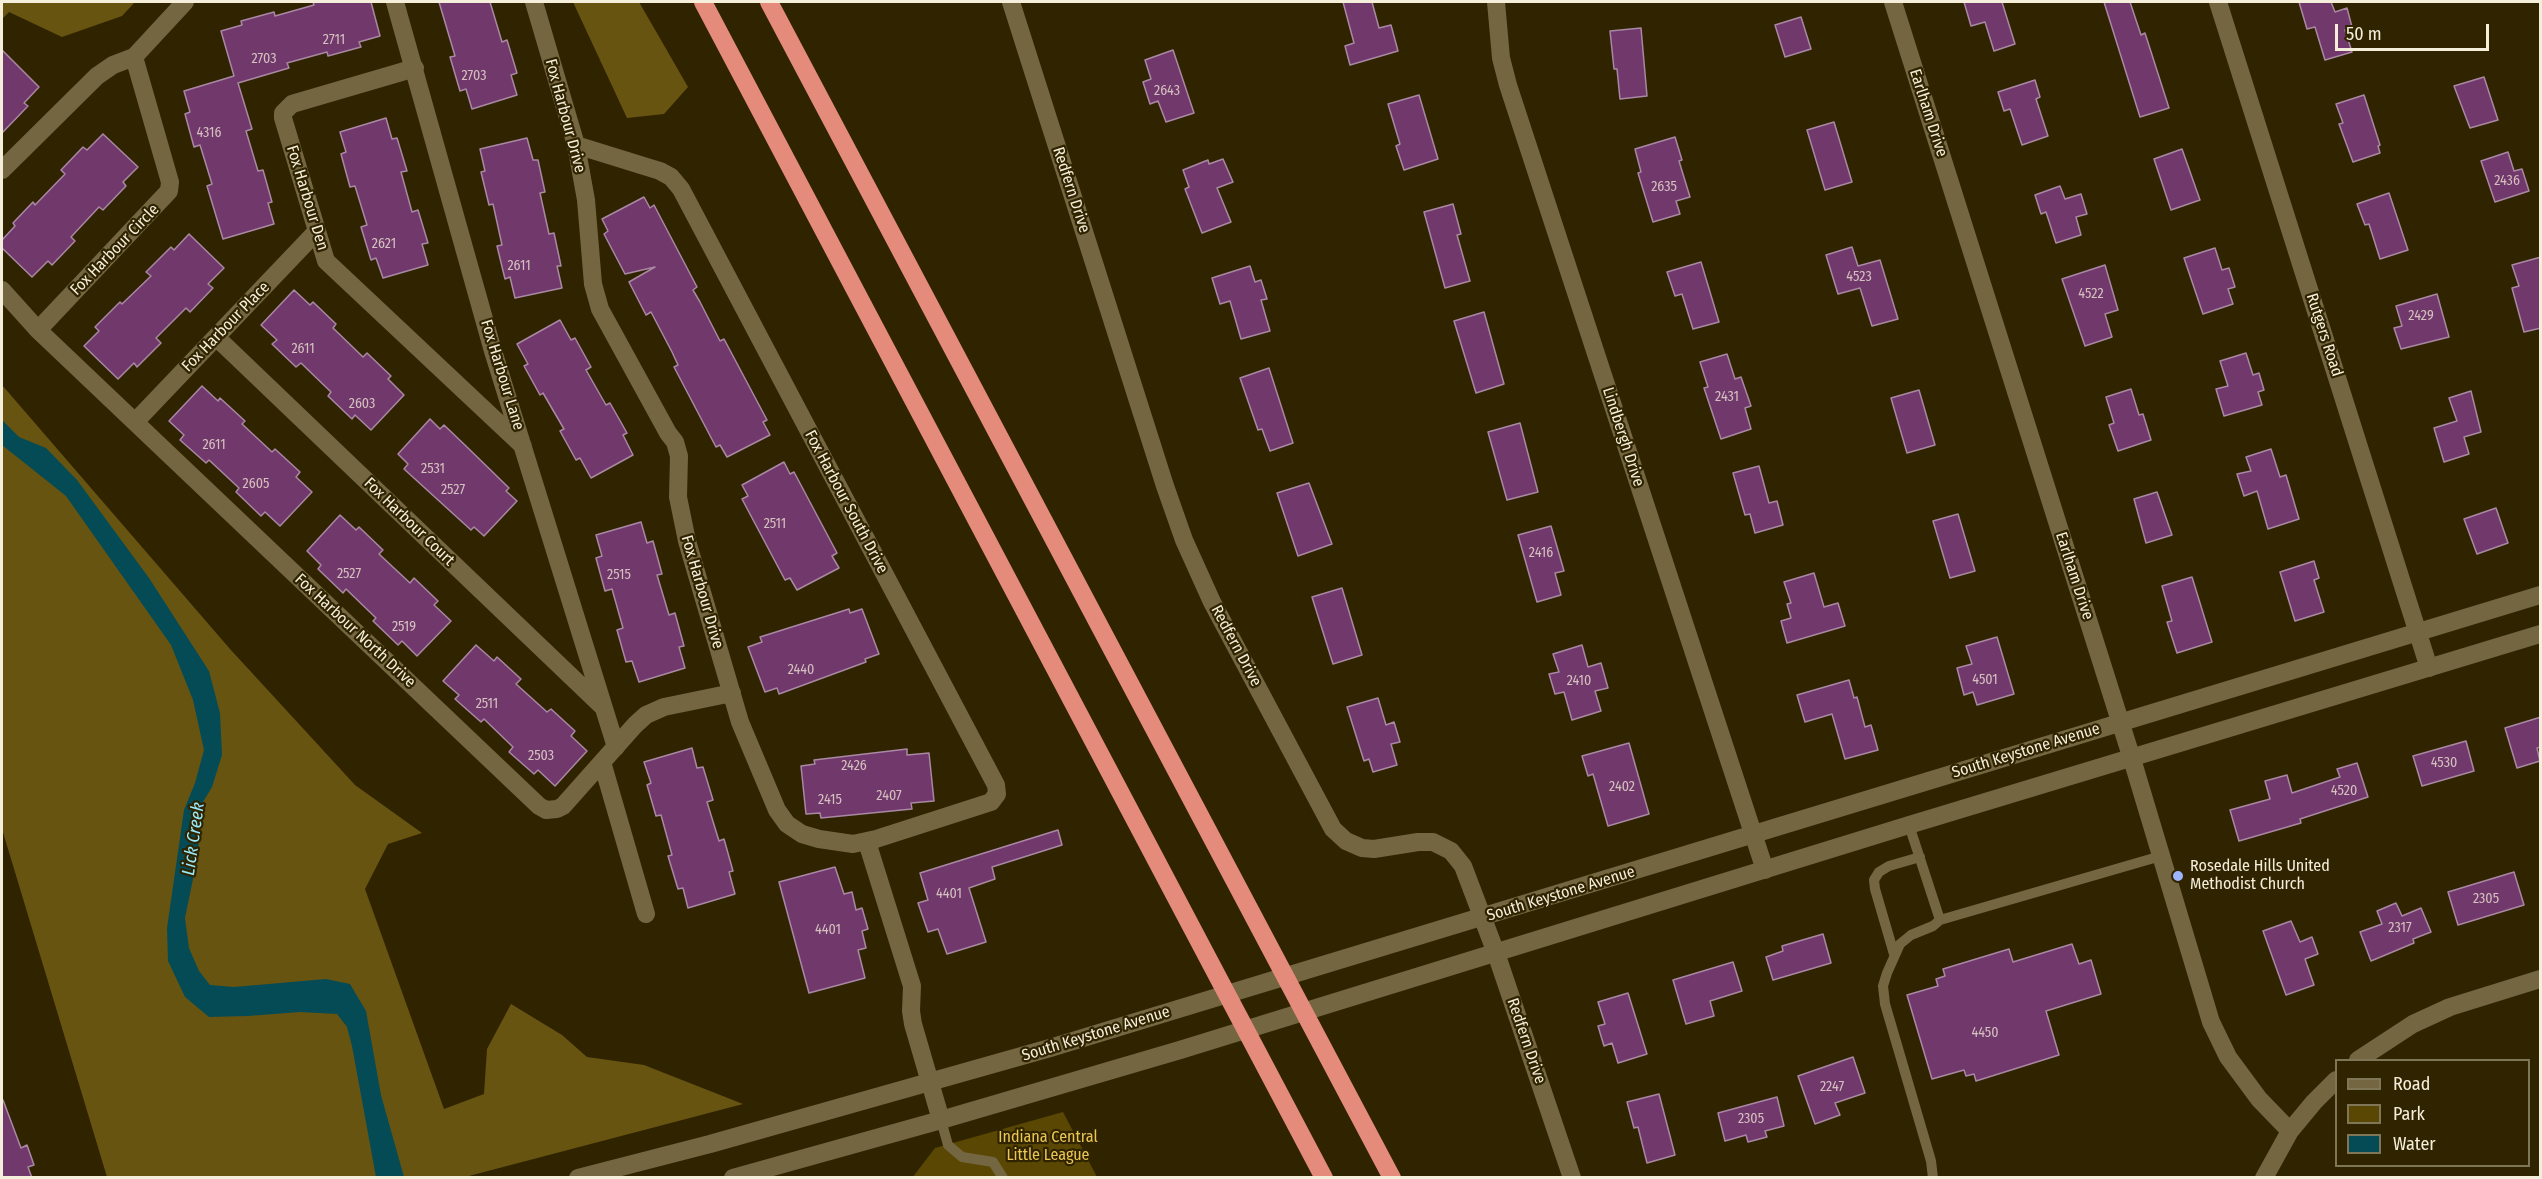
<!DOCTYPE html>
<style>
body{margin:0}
#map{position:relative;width:2542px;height:1179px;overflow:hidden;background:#302400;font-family:"Fira Sans Condensed",sans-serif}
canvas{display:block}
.frame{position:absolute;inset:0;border:3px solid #f5eeda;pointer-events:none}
.legend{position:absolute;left:2335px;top:1059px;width:195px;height:108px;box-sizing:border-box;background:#302400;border:2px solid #7f7557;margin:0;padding:8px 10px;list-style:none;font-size:18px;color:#f5eeda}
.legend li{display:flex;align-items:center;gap:12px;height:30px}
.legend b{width:30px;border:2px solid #7f7557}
.scale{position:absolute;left:2335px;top:24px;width:154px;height:27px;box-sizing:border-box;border:3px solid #f5eeda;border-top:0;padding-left:8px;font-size:18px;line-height:21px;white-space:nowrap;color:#f5eeda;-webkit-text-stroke:4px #302400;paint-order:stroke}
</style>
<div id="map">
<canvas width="2542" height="1179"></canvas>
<div class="frame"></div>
<ul class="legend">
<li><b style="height:8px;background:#736640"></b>Road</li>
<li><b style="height:16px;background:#5a4703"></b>Park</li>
<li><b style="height:16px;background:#044b55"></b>Water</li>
</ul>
<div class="scale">50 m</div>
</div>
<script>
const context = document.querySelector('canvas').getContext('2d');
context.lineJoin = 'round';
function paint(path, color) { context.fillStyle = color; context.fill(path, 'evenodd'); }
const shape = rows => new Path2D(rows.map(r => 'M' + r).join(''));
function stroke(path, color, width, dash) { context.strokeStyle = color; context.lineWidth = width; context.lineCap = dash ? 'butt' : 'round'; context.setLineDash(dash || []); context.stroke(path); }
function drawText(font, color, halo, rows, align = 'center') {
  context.font = font + ' "Fira Sans Condensed",sans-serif'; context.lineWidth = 4.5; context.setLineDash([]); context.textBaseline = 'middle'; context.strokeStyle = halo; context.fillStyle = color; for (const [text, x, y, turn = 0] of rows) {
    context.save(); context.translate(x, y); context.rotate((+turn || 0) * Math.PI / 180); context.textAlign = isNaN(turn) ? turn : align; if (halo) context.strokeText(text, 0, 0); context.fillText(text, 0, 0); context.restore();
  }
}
const green = shape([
 [1063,1112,1097,1177,912,1178,935,1148]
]);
const forest = shape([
 [2,2,135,2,122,16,62,37,9,12,2,19],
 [573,2,639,2,688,87,664,114,627,118],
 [2,385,230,649,355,785,422,833,388,844,365,889,444,1109,484,1094,487,1049,511,1004,562,1035,587,1057,644,1065,743,1104,465,1177,107,1177,2,829]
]);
const water = shape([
 [2,420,19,437,46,448,77,480,149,578,209,671,220,713,222,755,212,787,200,807,198,855,185,918,189,948,199,971,210,985,234,987,326,979,350,984,366,1011,381,1095,404,1177,376,1177,352,1046,347,1027,337,1014,300,1012,248,1016,209,1017,185,997,168,961,167,928,184,810,195,783,204,750,193,700,171,645,66,496,2,445]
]);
const building = shape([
 [313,2,371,2,380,36,359,42,361,47,328,56,327,52,287,63,289,68,238,83,252,129,246,131,258,171,263,170,272,202,268,203,274,224,223,239,207,186,212,184,200,145,194,147,185,114,190,112,184,91,234,76,221,31,242,25,241,21,274,12,275,16,314,5,313,2],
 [439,2,490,2,502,42,507,40,517,73,511,75,517,95,472,109,466,89,460,91,450,57,455,56,439,2],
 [1343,2,1372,2,1379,28,1391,25,1398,51,1350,65,1345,46,1354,43,1343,2],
 [1964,2,2002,2,2015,44,1994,51,1985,22,1971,26,1964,2],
 [2104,2,2130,2,2141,35,2145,33,2169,108,2140,117,2104,2],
 [2299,2,2331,2,2335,12,2347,8,2352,27,2345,30,2352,52,2325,60,2315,27,2307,29,2299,2],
 [1801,17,1811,49,1785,57,1775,25,1801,17],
 [1641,28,1647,96,1620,99,1617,69,1614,69,1610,31,1641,28],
 [2,50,39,87,24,103,28,106,2,133,2,50],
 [1173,50,1194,113,1166,122,1158,101,1150,104,1143,82,1151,79,1145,60,1173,50],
 [2484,77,2498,120,2470,128,2454,86,2484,77],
 [2035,80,2040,97,2036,99,2048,136,2022,145,2010,109,2004,111,1998,92,2035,80],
 [1419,95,1438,159,1404,170,1396,146,1400,144,1388,104,1419,95],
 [2364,95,2380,145,2378,146,2380,153,2353,162,2339,124,2343,123,2336,104,2364,95],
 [386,118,392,139,397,138,407,171,401,172,412,212,418,210,428,243,422,244,428,265,383,278,376,258,371,260,361,227,367,225,355,186,350,187,341,154,346,152,340,132,386,118],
 [1834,122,1852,182,1825,190,1807,130,1834,122],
 [103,134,138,167,123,182,126,186,103,210,99,207,71,237,75,241,52,265,48,261,32,277,2,248,2,240,15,226,13,223,33,202,35,205,65,174,61,170,83,147,87,150,103,134],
 [1675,137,1682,160,1679,161,1690,197,1676,201,1680,214,1653,222,1638,173,1641,172,1635,149,1675,137],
 [527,138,533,160,538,160,545,192,540,193,549,234,554,233,561,266,557,266,562,288,515,298,510,277,505,279,497,246,502,245,493,204,489,205,481,172,485,171,480,149,527,138],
 [2182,149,2200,200,2171,210,2154,159,2182,149],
 [2508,152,2514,171,2522,169,2529,191,2495,202,2481,161,2508,152],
 [1223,159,1233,182,1217,188,1231,222,1202,233,1185,189,1189,187,1183,170,1208,160,1209,164,1223,159],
 [2060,186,2065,199,2081,194,2087,214,2076,217,2081,235,2056,243,2046,212,2041,214,2035,195,2060,186],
 [2389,193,2408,250,2380,259,2369,224,2365,225,2357,204,2389,193],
 [644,197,650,208,654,205,697,287,693,290,700,302,720,341,724,339,767,420,763,422,770,435,727,457,720,445,716,447,674,367,678,365,672,352,651,312,646,315,629,282,655,267,625,274,604,234,608,231,602,219,644,197],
 [1453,204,1461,234,1457,235,1470,281,1445,288,1424,212,1453,204],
 [189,234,224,268,208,284,213,288,190,312,186,308,156,338,161,343,137,367,134,363,118,379,84,346,99,331,95,327,120,302,122,304,151,276,146,272,171,247,174,250,189,234],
 [1852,247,1858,266,1880,260,1898,319,1872,326,1860,288,1838,294,1826,255,1852,247],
 [2215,248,2222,270,2229,268,2235,287,2228,289,2233,304,2203,314,2184,258,2215,248],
 [2541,257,2541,328,2524,332,2512,288,2519,286,2512,265,2541,257],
 [1701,262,1719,322,1693,329,1682,294,1675,296,1667,272,1701,262],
 [2105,265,2118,310,2105,314,2112,337,2085,346,2062,279,2105,265],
 [1250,266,1255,282,1261,280,1267,299,1261,300,1270,331,1241,339,1230,301,1220,304,1212,278,1250,266],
 [294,290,310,305,313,302,336,324,333,328,363,357,367,353,391,376,388,379,404,395,371,430,355,415,352,419,328,396,331,392,301,363,296,367,272,344,277,340,261,325,294,290],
 [2437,294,2449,337,2401,349,2394,328,2402,326,2396,306,2437,294],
 [1484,312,1504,384,1476,393,1454,321,1484,312],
 [560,320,571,340,575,338,591,367,586,370,606,405,610,403,627,433,623,435,633,455,591,478,580,458,576,460,560,431,564,429,543,393,540,395,524,366,528,364,517,344,560,320],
 [2246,353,2253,375,2259,373,2264,390,2258,392,2262,405,2224,416,2216,389,2228,386,2220,361,2246,353],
 [1727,354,1735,379,1741,377,1751,406,1745,408,1751,429,1721,439,1704,388,1708,387,1700,362,1727,354],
 [1269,368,1293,443,1270,451,1262,429,1258,430,1240,378,1269,368],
 [202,386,218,401,220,398,245,421,242,424,272,452,275,449,300,472,296,477,312,492,280,526,265,512,261,516,236,492,239,488,209,460,206,463,180,440,184,435,169,421,202,386],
 [2131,389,2139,415,2143,414,2151,440,2118,451,2109,425,2114,423,2106,397,2131,389],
 [1919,390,1935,445,1907,453,1891,398,1919,390],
 [2471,391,2481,432,2464,437,2469,454,2444,462,2434,428,2457,421,2449,398,2471,391],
 [430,419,440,429,444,425,468,448,509,488,506,491,517,501,484,536,474,527,471,530,404,469,408,464,398,454,430,419],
 [1520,423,1538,492,1507,500,1488,432,1520,423],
 [2271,449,2280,477,2286,475,2299,519,2268,529,2257,491,2244,496,2237,474,2251,471,2246,457,2271,449],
 [784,462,790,474,794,472,837,553,832,556,839,568,797,590,790,578,785,580,742,499,748,496,742,485,784,462],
 [1759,466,1769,503,1777,501,1783,525,1755,533,1750,514,1745,515,1733,473,1759,466],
 [1309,483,1332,544,1298,556,1277,493,1309,483],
 [2157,492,2172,535,2146,543,2134,499,2157,492],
 [2496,508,2508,543,2477,554,2464,519,2496,508],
 [1958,514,1975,571,1950,578,1933,521,1958,514],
 [340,515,356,530,359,527,383,550,379,554,410,583,414,578,438,601,434,605,451,621,417,656,402,641,398,645,373,621,376,618,346,589,343,593,318,569,321,565,307,551,340,515],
 [641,522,647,543,653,541,662,574,657,575,669,615,675,613,684,646,679,647,685,668,639,682,632,661,626,662,617,630,623,628,612,589,605,591,596,558,602,556,596,535,641,522],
 [1551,526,1564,571,1555,573,1561,595,1537,602,1518,535,1551,526],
 [2314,561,2319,578,2314,580,2324,612,2295,621,2280,572,2314,561],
 [1814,573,1824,607,1838,603,1845,626,1787,643,1781,621,1791,618,1787,604,1791,603,1784,582,1814,573],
 [2192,577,2212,642,2177,653,2167,622,2172,621,2162,586,2192,577],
 [1342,588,1362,655,1333,664,1312,597,1342,588],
 [849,609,850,613,862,609,879,654,865,659,866,662,779,694,777,688,765,692,748,647,762,642,760,637,849,609],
 [1997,637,2014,694,1977,705,1973,692,1964,695,1957,668,1972,664,1966,646,1997,637],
 [476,645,494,661,497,657,521,679,516,684,547,712,551,709,575,731,571,736,587,751,555,786,538,770,534,774,509,752,513,747,484,719,481,722,455,699,459,695,443,681,476,645],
 [1582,645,1588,667,1601,663,1608,688,1595,691,1601,711,1572,720,1564,692,1555,694,1549,674,1559,672,1553,654,1582,645],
 [1849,680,1854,698,1857,697,1865,727,1871,725,1878,750,1845,759,1832,714,1805,722,1797,695,1849,680],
 [1378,698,1386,725,1394,722,1400,742,1391,744,1397,765,1373,772,1369,759,1364,761,1347,707,1378,698],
 [2541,717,2541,747,2537,748,2540,761,2517,768,2505,728,2541,717],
 [2466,741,2474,771,2422,786,2413,756,2466,741],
 [1629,743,1649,814,1608,826,1593,774,1588,776,1582,756,1629,743],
 [692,748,697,768,703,767,713,800,707,802,719,841,724,839,733,871,729,872,735,894,688,908,683,888,678,889,668,856,672,855,661,815,656,816,647,785,651,783,644,762,692,748],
 [907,749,907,755,929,753,934,801,911,803,912,809,821,818,820,813,806,814,801,766,815,764,814,760,907,749],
 [2357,763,2368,797,2300,819,2301,823,2239,841,2230,810,2270,799,2265,781,2287,775,2292,793,2340,777,2337,769,2357,763],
 [1058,830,1062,845,992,867,995,879,969,888,986,942,947,954,938,929,928,932,918,903,928,900,920,873,1058,830],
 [835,867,844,894,852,892,856,910,862,908,868,929,862,931,866,948,858,950,865,978,809,993,779,882,835,867],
 [2514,872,2524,905,2458,925,2448,892,2514,872],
 [2396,903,2402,916,2421,908,2431,932,2413,939,2414,943,2371,961,2360,932,2382,924,2377,911,2396,903],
 [2291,921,2300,942,2312,937,2318,954,2305,959,2314,985,2286,995,2263,931,2291,921],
 [1823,934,1831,963,1773,980,1766,957,1783,951,1782,946,1823,934],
 [2072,944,2079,964,2091,960,2101,994,2046,1011,2059,1055,1976,1081,1974,1074,1966,1076,1964,1070,1932,1079,1907,995,1938,986,1936,979,1945,976,1943,969,2009,949,2013,962,2072,944],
 [1733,962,1742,991,1710,1001,1714,1016,1686,1024,1673,980,1733,962],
 [1628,993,1647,1054,1618,1063,1612,1043,1604,1046,1598,1026,1605,1024,1598,1002,1628,993],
 [1853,1057,1865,1093,1835,1103,1840,1115,1815,1124,1798,1076,1853,1057],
 [1659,1094,1675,1155,1647,1163,1638,1127,1634,1128,1627,1102,1659,1094],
 [1777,1097,1784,1126,1765,1131,1767,1137,1748,1142,1746,1135,1725,1141,1718,1113,1777,1097],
 [3,1100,21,1148,27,1145,34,1165,28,1167,32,1178,2,1178,2,1101,3,1100]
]);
const service = shape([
 [1909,825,1940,920,2161,856],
 [1894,954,1875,889,1874,880,1879,872,1889,866,1920,857],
 [941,1120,948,1145,962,1157,993,1162,1003,1178],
 [1933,1178,1931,1161,1885,1004,1883,986,1887,973,1900,944,1911,935,1933,926,1940,920]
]);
const minor = shape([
 [395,2,493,351,616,747],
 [534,2,576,145,586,200,593,284,600,309,668,433,675,442,679,456,678,497,687,541,740,722,777,810,787,824,802,834,819,839,853,844,876,839,991,802,997,794,996,785,681,189,671,177,660,171,576,145],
 [1011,2,1165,486,1184,540,1212,602,1333,829,1346,841,1362,848,1374,849,1418,842,1433,842,1451,851,1463,866,1496,953,1572,1178],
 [1496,2,1501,58,1508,85,1765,870],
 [1893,2,2132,759,2211,1022,2228,1057,2259,1099,2290,1131],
 [2218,2,2429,668],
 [415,68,292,104,283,113,283,118,326,261,523,446],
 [2,170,97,76,113,65,134,57,185,2],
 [2,290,38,330,539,806,546,810,557,809,563,806,635,725,646,715,664,707,732,693],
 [38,330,169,191,170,182,134,57],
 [216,337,602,706],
 [135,422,317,231],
 [602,762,646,914],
 [867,842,912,986,911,1011,913,1024,941,1120],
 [2358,1060,2413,1024,2450,1007,2540,979],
 [2264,1178,2290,1131,2314,1102,2336,1080]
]);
const secondary = shape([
 [578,1178,710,1144,1050,1048,2540,595],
 [733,1178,941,1120,1180,1050,1909,825,2540,634]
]);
const motorway = shape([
 [703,2,1324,1178],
 [769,2,1392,1178]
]);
const markers = [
 [2178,876,6,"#9eb4fd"]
];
const numberNames = [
 ["2711",334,40],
 ["2703",264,59],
 ["2703",474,76],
 ["2643",1167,91],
 ["4316",209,133],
 ["2436",2507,181],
 ["2635",1664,187],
 ["2621",384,244],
 ["2611",519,266],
 ["4523",1859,277],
 ["4522",2091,294],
 ["2429",2421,316],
 ["2611",303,349],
 ["2431",1727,397],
 ["2603",362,404],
 ["2611",214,445],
 ["2531",433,469],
 ["2605",256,484],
 ["2527",453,490],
 ["2511",775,524],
 ["2416",1541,553],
 ["2527",349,574],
 ["2515",619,575],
 ["2519",404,627],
 ["2440",801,670],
 ["4501",1985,680],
 ["2410",1579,681],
 ["2511",487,704],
 ["2503",541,756],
 ["4530",2444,763],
 ["2426",854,766],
 ["2402",1622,787],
 ["4520",2344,791],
 ["2407",889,796],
 ["2415",830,800],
 ["4401",949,894],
 ["2305",2486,899],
 ["2317",2400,928],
 ["4401",828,930],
 ["4450",1985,1033],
 ["2247",1832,1087],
 ["2305",1751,1119]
];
const streetNames = [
 ["Earlham Drive",1928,113,72],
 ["Fox Harbour Drive",565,116,75],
 ["Redfern Drive",1071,190,72],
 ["Fox Harbour Den",307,198,73],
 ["Fox Harbour Circle",115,250,-46],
 ["Fox Harbour Place",226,327,-46],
 ["Rutgers Road",2324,335,72],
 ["Fox Harbour Lane",502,375,73],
 ["Lindbergh Drive",1623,437,72],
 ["Fox Harbour South Drive",846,502,62],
 ["Fox Harbour Court",409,522,44],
 ["Earlham Drive",2074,576,72],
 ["Fox Harbour Drive",702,592,74],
 ["Fox Harbour North Drive",355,631,43],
 ["Redfern Drive",1236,646,62],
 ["South Keystone Avenue",2026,751,-17],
 ["South Keystone Avenue",1561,894,-17],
 ["South Keystone Avenue",1096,1034,-17],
 ["Redfern Drive",1526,1041,71]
];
const poiNames = [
 ["Rosedale Hills United",2190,867],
 ["Methodist Church",2190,885]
];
const parkNames = [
 ["Indiana Central",1048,1138],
 ["Little League",1048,1156]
];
const waterNames = [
 ["Lick Creek",194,839,-82]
];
paint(green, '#5a4703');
paint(forest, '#685411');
paint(water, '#044b55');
paint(building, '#71386c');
stroke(building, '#a988a4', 1.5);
stroke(service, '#736640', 10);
stroke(minor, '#736640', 18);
stroke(secondary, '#736640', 18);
stroke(motorway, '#e48b7b', 18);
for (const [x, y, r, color] of markers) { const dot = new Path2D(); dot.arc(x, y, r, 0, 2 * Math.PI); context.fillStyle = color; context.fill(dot); stroke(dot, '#302400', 2); }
drawText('14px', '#d4c0be', null, numberNames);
drawText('16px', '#f5eeda', '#302400', streetNames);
drawText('16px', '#f5eeda', '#302400', poiNames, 'left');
drawText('16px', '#ebc655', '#302400', parkNames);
drawText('italic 18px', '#98e9f9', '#302400', waterNames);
</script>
